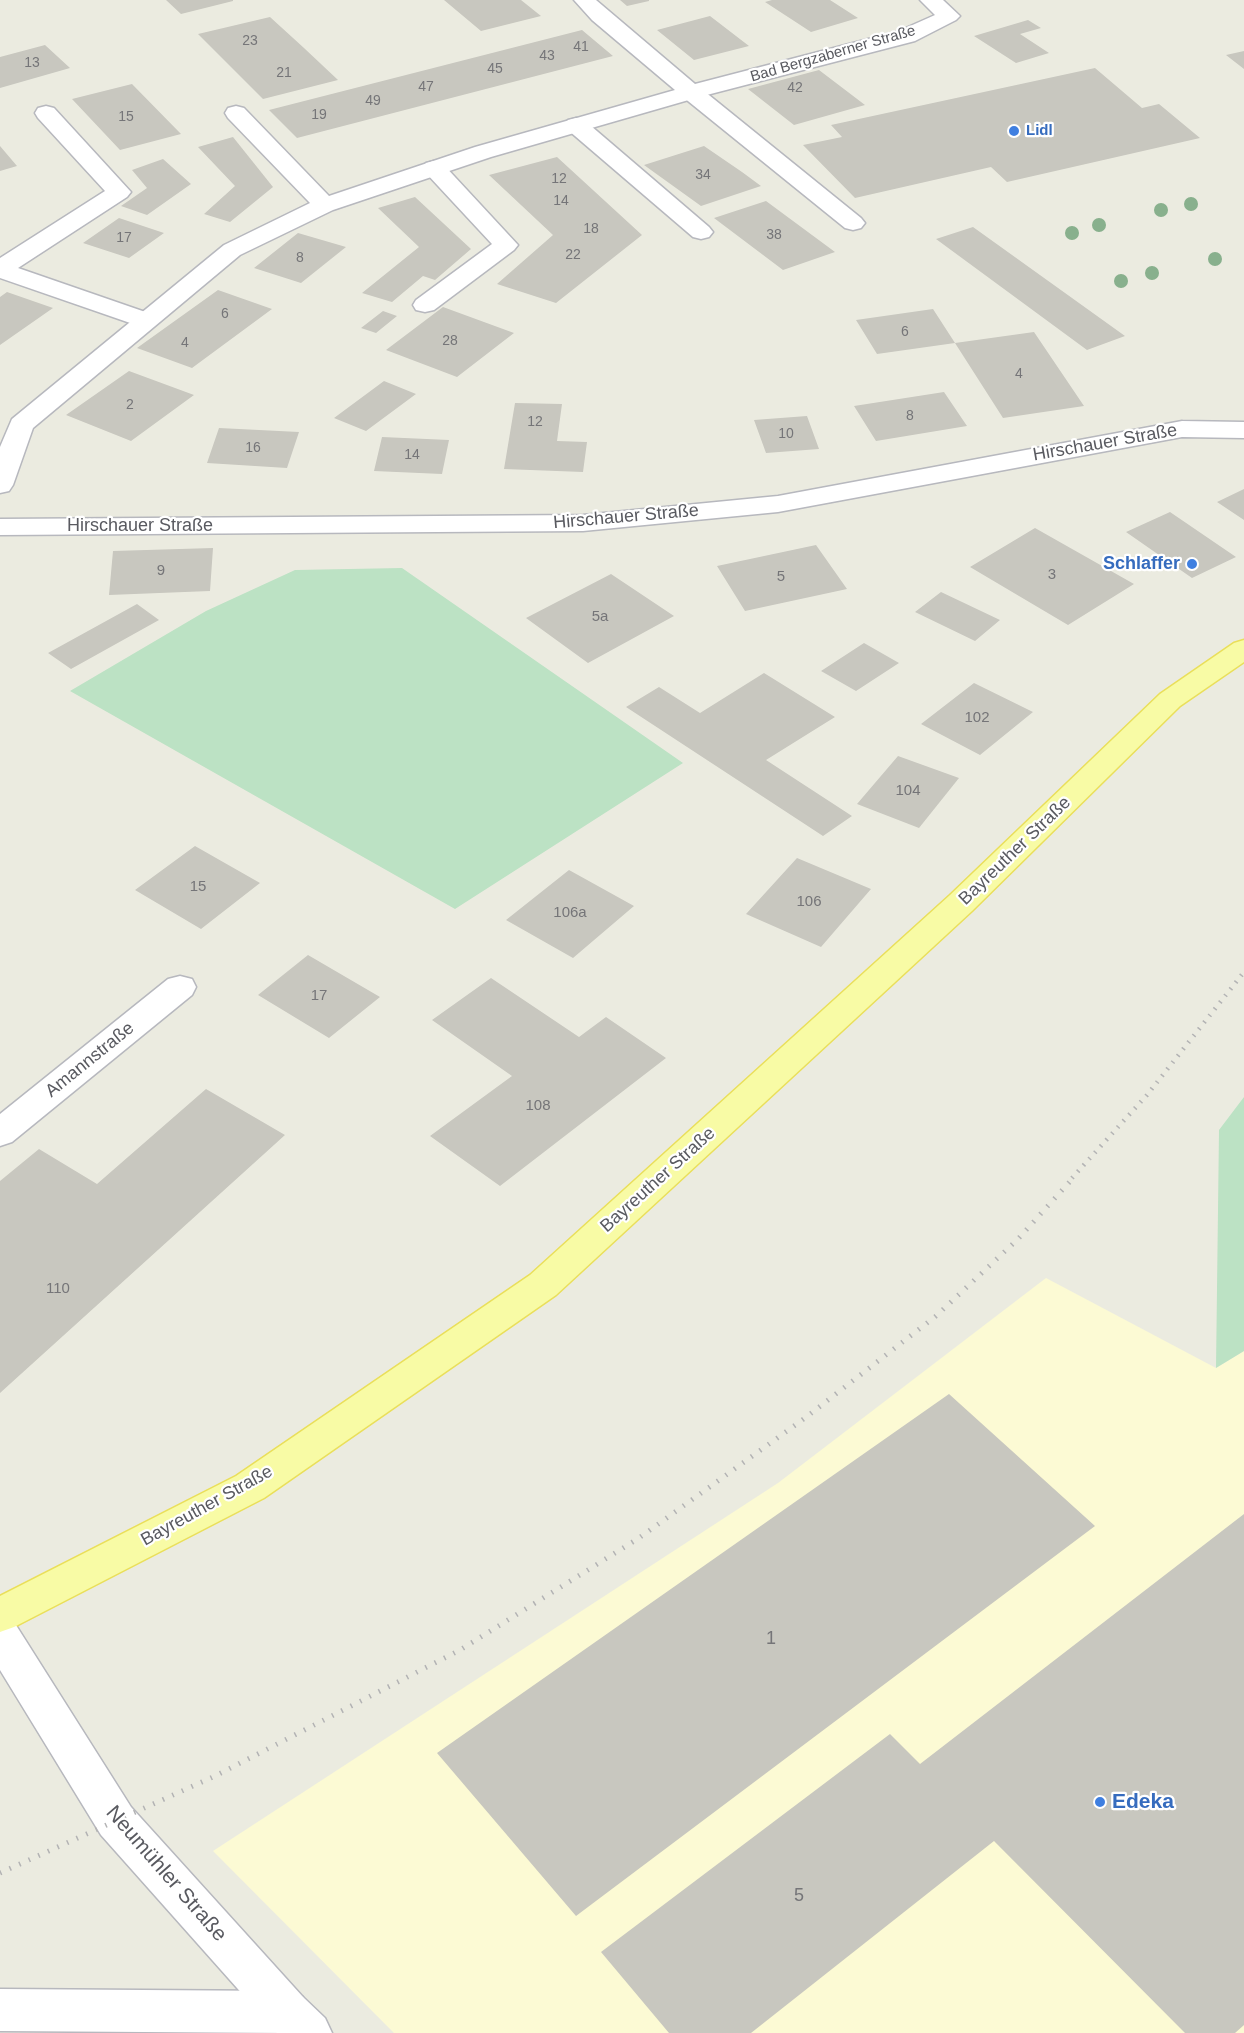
<!DOCTYPE html>
<meta charset="utf-8">
<style>
body{margin:0}
canvas{display:block;background:#ebebe0}
</style>
<canvas width="1244" height="2033"></canvas>
<script>
const context = document.querySelector('canvas').getContext('2d');
context.lineJoin = 'round';
function paint(path, color) { context.fillStyle = color; context.fill(path, 'evenodd'); }
const shape = rows => new Path2D(rows.map(r => 'M' + r).join(''));
function stroke(path, color, width, dash) { context.strokeStyle = color; context.lineWidth = width; context.lineCap = dash ? 'butt' : 'round'; context.setLineDash(dash || []); context.stroke(path); }
function drawText(font, color, halo, rows, align = 'center') {
  context.font = font + ' Helvetica,sans-serif'; context.lineWidth = 4.5; context.setLineDash([]); context.textBaseline = 'middle'; context.strokeStyle = halo; context.fillStyle = color; for (const [text, x, y, turn = 0] of rows) {
    context.save(); context.translate(x, y); context.rotate((+turn || 0) * Math.PI / 180); context.textAlign = isNaN(turn) ? turn : align; if (halo) context.strokeText(text, 0, 0); context.fillText(text, 0, 0); context.restore();
  }
}
const commercial = shape([
 [1046,1278,1216,1368,1244,1351,1244,2033,394,2033,213,1851,778,1483]
]);
const green = shape([
 [402,568,683,763,455,909,70,691,206,611,295,570],
 [1244,1097,1244,1351,1216,1368,1219,1130]
]);
const building = shape([
 [166,0,233,0,233,1,181,14],
 [444,0,521,0,541,16,481,31],
 [620,0,649,0,649,1,627,6],
 [772,0,830,0,858,18,811,32,765,2],
 [710,16,749,46,694,60,657,30],
 [270,17,304,48,338,80,263,99,198,34],
 [1028,20,1041,28,1020,34,1049,53,1016,63,974,36],
 [582,30,613,56,297,138,269,110],
 [45,45,70,68,0,88,0,57],
 [1244,51,1244,69,1226,55],
 [1095,68,1142,108,1159,104,1200,138,1007,182,991,167,855,198,803,145,842,137,831,125],
 [819,70,865,105,794,125,748,89],
 [132,84,181,134,120,150,72,99],
 [233,137,273,187,230,222,204,214,235,186,198,147],
 [0,146,17,166,0,171],
 [704,146,742,172,761,186,701,206,644,165],
 [557,157,642,235,556,303,497,284,553,235,489,175],
 [163,159,191,184,147,215,121,206,147,188,132,170],
 [415,197,471,249,435,280,423,276,392,302,362,293,419,247,378,208],
 [766,201,835,252,783,270,714,218],
 [119,218,164,233,129,258,83,243],
 [973,227,1125,336,1087,350,936,239],
 [298,233,346,247,301,283,254,268],
 [218,290,272,309,192,368,137,348],
 [7,292,53,308,0,345,0,297],
 [443,307,514,333,457,377,386,350],
 [933,309,955,343,877,354,856,320],
 [383,311,397,316,376,333,361,328],
 [1034,332,1084,406,1003,418,955,343],
 [129,371,194,395,131,441,66,415],
 [384,381,416,394,366,431,334,418],
 [944,392,967,426,876,441,854,406],
 [515,403,562,404,557,441,587,442,583,472,504,469],
 [807,416,819,449,766,453,754,420],
 [219,428,299,432,287,468,207,463],
 [382,437,449,440,442,474,374,471],
 [1244,489,1244,520,1217,502],
 [1170,512,1236,557,1192,578,1126,532],
 [1035,528,1134,584,1068,625,970,567],
 [816,545,847,589,745,611,717,566],
 [213,548,210,591,109,595,113,551],
 [611,574,674,616,588,663,526,618],
 [941,592,1000,620,975,641,915,612],
 [137,604,159,620,71,669,48,653],
 [864,643,899,663,856,691,821,671],
 [764,673,835,717,766,760,852,816,823,836,626,707,659,687,700,713],
 [974,683,1033,712,980,755,921,724],
 [898,756,959,778,919,828,857,804],
 [195,846,260,883,201,929,135,890],
 [797,858,871,889,821,947,746,914],
 [569,870,634,906,573,958,506,920],
 [308,955,380,997,329,1038,258,995],
 [491,978,579,1037,606,1017,666,1058,500,1186,430,1136,512,1076,432,1020],
 [206,1089,285,1135,0,1393,0,1181,39,1149,97,1184],
 [949,1394,1095,1526,576,1916,437,1753],
 [1244,1514,1244,2025,1235,2033,1185,2033,994,1841,751,2033,669,2033,601,1952,890,1734,920,1764]
]);
const service = shape([
 [691,85,699,87,861,218,865,223,861,228,853,230,845,228,683,97,680,92,683,87,691,85],
 [46,106,54,108,131,192,127,197,18,268,154,315,157,320,154,325,145,327,136,325,0,278,0,258,105,191,38,118,35,113,38,108,46,106],
 [576,118,584,120,709,227,713,232,709,237,701,239,693,237,568,130,565,125,568,120,576,118],
 [434,161,442,163,518,245,514,250,434,310,425,312,416,310,413,305,416,300,492,244,426,173,423,168,426,163,434,161]
]);
const minor = shape([
 [574,0,596,0,695,84,899,31,935,15,920,0,943,0,960,16,956,20,915,41,699,97,491,157,333,210,240,255,33,428,13,485,9,491,0,493,0,447,12,419,224,245,310,203,228,118,225,113,228,108,236,106,244,108,329,196,475,147,675,90,592,20,574,0],
 [180,976,192,979,196,987,192,995,12,1142,0,1146,0,1114,168,979,180,976],
 [0,1989,287,1991,303,1997,309,2012,303,2027,288,2033,0,2031,0,1989]
]);
const tertiary = shape([
 [1182,421,1244,422,1244,438,1182,437,778,512,583,531,0,535,0,519,583,515,778,496,1182,421],
 [0,1617,14,1622,131,1807,303,1997,325,2018,332,2033,277,2033,101,1835,0,1670,0,1617]
]);
const primary = shape([
 [1244,640,1244,662,1180,706,972,911,556,1295,264,1498,14,1627,0,1632,0,1596,236,1476,530,1275,950,895,1160,694,1234,643,1244,640]
]);
const railFar1 = shape([
 [1072,1178,1147,1095,1244,972]
]);
const rail = shape([
 [0,1873,213,1777,460,1650,639,1538,805,1418,936,1316,1018,1239,1074,1177]
]);
const trees = [
 [1191,204],
 [1161,210],
 [1099,225],
 [1072,233],
 [1215,259],
 [1152,273],
 [1121,281]
];
const markers = [
 [1014,131,6,"#3f7fe0"],
 [1192,564,6,"#3f7fe0"],
 [1100,1802,6,"#3f7fe0"]
];
const farNumbernames = [
 ["23",250,41],
 ["41",581,47],
 ["43",547,56],
 ["13",32,63],
 ["45",495,69],
 ["21",284,73],
 ["47",426,87],
 ["42",795,88],
 ["49",373,101],
 ["19",319,115],
 ["15",126,117],
 ["34",703,175],
 ["12",559,179],
 ["14",561,201],
 ["18",591,229],
 ["38",774,235],
 ["17",124,238],
 ["22",573,255],
 ["8",300,258],
 ["6",225,314],
 ["6",905,332],
 ["28",450,341],
 ["4",185,343],
 ["4",1019,374],
 ["2",130,405],
 ["8",910,416],
 ["12",535,422],
 ["10",786,434],
 ["16",253,448],
 ["14",412,455]
];
const farStreetnames = [
 ["Bad Bergzaberner Straße",833,54,-16]
];
const farShopnames = [
 ["Lidl",1026,131]
];
const numberNames = [
 ["9",161,571],
 ["3",1052,575],
 ["5",781,577],
 ["5a",600,617],
 ["102",977,718],
 ["104",908,791],
 ["15",198,887],
 ["106",809,902],
 ["106a",570,913],
 ["17",319,996],
 ["108",538,1106],
 ["110",58,1289]
];
const streetNames = [
 ["Hirschauer Straße",1105,443,-10],
 ["Hirschauer Straße",626,517,-5],
 ["Hirschauer Straße",140,526],
 ["Bayreuther Straße",1015,851,-44],
 ["Amannstraße",90,1060,-39],
 ["Bayreuther Straße",658,1180,-42],
 ["Bayreuther Straße",207,1506,-29]
];
const shopNames = [
 ["Schlaffer",1180,564]
];
const nearNumbernames = [
 ["1",771,1639],
 ["5",799,1896]
];
const nearShopnames = [
 ["Edeka",1112,1802]
];
const nearStreetnames = [
 ["Neumühler Straße",166,1874,49]
];
paint(commercial, '#fcfad4');
paint(green, '#bce2c4');
paint(building, '#c8c7bf');
stroke(service, '#b7b8be', 3);
stroke(minor, '#b7b8be', 3);
stroke(tertiary, '#b7b8be', 3);
stroke(primary, '#eadf5a', 3);
paint(service, '#fff');
paint(minor, '#fff');
paint(tertiary, '#fff');
paint(primary, '#f8fba5');
stroke(railFar1, '#b3b3b4', 4.5, [1.5, 7]);
stroke(rail, '#b3b3b4', 5, [1.5, 9]);
context.fillStyle = '#88b08d';
for (const [x, y] of trees) { context.beginPath(); context.arc(x, y, 7, 0, 2 * Math.PI); context.fill(); }
for (const [x, y, r, color] of markers) { const dot = new Path2D(); dot.arc(x, y, r, 0, 2 * Math.PI); context.fillStyle = color; context.fill(dot); stroke(dot, '#fff', 2); }
drawText('14px', '#757578', null, farNumbernames);
drawText('15px', '#595a60', '#fff', farStreetnames);
drawText('bold 15px', '#366cbe', '#fff', farShopnames, 'left');
drawText('15px', '#757578', null, numberNames);
drawText('18px', '#595a60', '#fff', streetNames);
drawText('bold 18px', '#366cbe', '#fff', shopNames, 'right');
drawText('18px', '#757578', null, nearNumbernames);
drawText('bold 21px', '#366cbe', '#fff', nearShopnames, 'left');
drawText('21px', '#595a60', '#fff', nearStreetnames);
</script>
